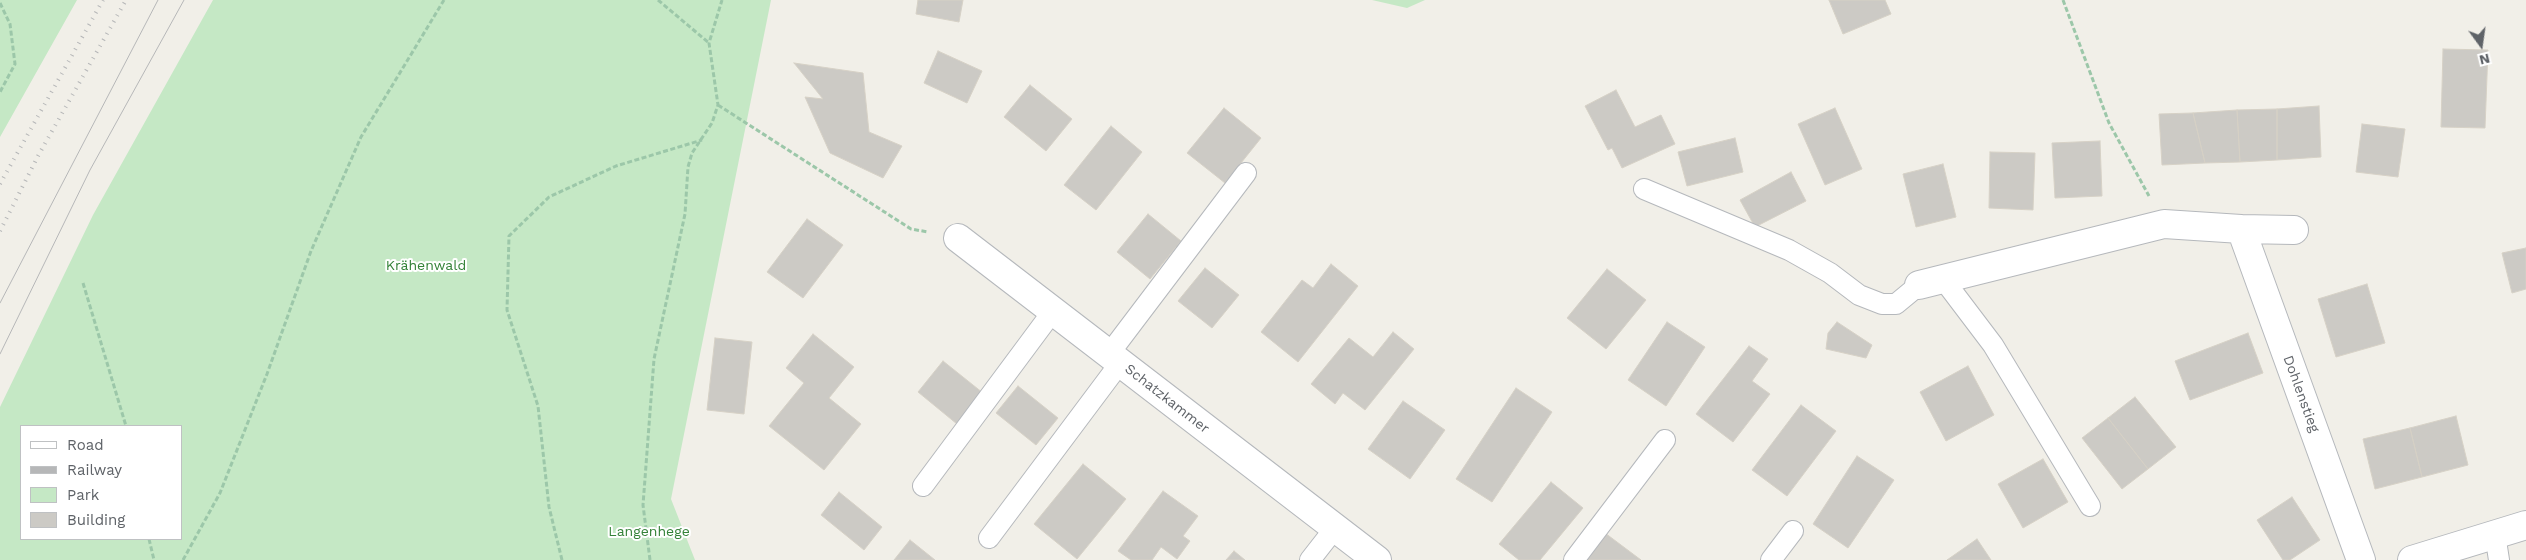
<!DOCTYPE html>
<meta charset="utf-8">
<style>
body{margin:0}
#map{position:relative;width:2526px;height:560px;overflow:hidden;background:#f1efe8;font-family:"Work Sans",sans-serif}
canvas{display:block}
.legend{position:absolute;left:20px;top:425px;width:162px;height:115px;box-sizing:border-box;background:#fff;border:1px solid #bfc1c3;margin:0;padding:6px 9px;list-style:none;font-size:15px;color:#5f6368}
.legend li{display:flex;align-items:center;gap:10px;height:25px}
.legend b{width:25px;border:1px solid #bfc1c3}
.north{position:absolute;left:2456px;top:20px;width:50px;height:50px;-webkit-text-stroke:4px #fff;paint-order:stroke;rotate:166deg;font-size:14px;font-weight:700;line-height:20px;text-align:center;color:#5f6368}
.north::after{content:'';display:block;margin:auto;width:18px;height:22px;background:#5f6368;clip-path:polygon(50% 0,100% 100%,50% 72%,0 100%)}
</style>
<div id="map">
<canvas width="2526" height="560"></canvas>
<ul class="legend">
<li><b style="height:6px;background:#fff"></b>Road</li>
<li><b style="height:6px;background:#b6b7b8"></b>Railway</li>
<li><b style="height:14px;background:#c5e8c5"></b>Park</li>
<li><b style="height:14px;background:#cccac5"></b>Building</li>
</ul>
<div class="north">N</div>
</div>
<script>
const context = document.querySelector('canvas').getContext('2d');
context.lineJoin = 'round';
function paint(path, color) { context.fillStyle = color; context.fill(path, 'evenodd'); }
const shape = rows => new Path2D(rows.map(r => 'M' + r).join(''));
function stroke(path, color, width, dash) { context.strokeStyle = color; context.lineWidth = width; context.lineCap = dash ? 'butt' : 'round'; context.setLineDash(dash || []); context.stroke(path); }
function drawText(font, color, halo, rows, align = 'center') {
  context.font = font + ' "Work Sans",sans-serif'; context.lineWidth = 4; context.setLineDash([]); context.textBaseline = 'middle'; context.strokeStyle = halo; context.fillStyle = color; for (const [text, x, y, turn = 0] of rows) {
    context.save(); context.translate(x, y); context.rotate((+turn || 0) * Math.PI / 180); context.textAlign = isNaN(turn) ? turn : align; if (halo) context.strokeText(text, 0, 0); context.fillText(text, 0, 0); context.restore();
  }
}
const green = shape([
 [0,0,77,0,0,137],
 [213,0,771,0,671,499,695,560,0,560,0,407,93,215],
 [21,426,181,426,181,539,21,539],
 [1372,0,1425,0,1407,8]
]);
const building = shape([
 [918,0,963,0,959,22,916,14,918,0],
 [1829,0,1885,0,1891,14,1843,34,1829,0],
 [2443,49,2488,50,2485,128,2441,127,2443,49],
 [938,51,982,71,967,103,924,83,938,51],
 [794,63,863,73,869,132,902,146,883,178,830,153,805,97,823,99,794,63],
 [1030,85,1072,119,1046,151,1004,117,1030,85],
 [1616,90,1635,127,1661,115,1675,144,1622,168,1612,148,1608,150,1585,106,1616,90],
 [2319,106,2321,157,2277,160,2277,109,2319,106],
 [1224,108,1261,138,1225,183,1187,153,1224,108],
 [1835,108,1862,169,1825,185,1798,124,1835,108],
 [2277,109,2277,160,2240,162,2237,110,2277,109],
 [2237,110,2240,162,2205,163,2193,113,2237,110],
 [2193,113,2205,163,2162,165,2159,114,2193,113],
 [2362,124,2405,129,2398,177,2356,172,2362,124],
 [1111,126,1142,152,1096,210,1064,185,1111,126],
 [1735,138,1743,172,1687,186,1678,152,1735,138],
 [2100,141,2102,196,2055,198,2052,143,2100,141],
 [1990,152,2035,153,2033,210,1989,208,1990,152],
 [1943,164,1956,217,1916,227,1903,174,1943,164],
 [1791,172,1806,201,1755,227,1740,200,1791,172],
 [1148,214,1181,241,1150,279,1117,252,1148,214],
 [807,219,843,245,803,298,767,272,807,219],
 [2526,248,2526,289,2512,293,2502,253,2526,248],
 [1331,264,1358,286,1298,362,1261,332,1302,280,1313,288,1331,264],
 [1205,268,1239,295,1212,328,1178,301,1205,268],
 [1607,269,1646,300,1606,349,1567,318,1607,269],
 [2367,284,2385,343,2336,357,2318,299,2367,284],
 [1667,322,1705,347,1666,406,1628,380,1667,322],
 [1837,322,1872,345,1866,358,1826,349,1828,333,1837,322],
 [1393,332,1414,349,1365,410,1343,393,1335,404,1311,384,1349,338,1373,357,1393,332],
 [2248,333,2263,373,2190,400,2175,361,2248,333],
 [813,334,854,367,829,398,861,424,824,470,769,426,804,383,786,368,813,334],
 [715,338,752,342,744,414,707,410,715,338],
 [1749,346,1768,359,1752,381,1770,394,1733,442,1696,414,1749,346],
 [943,361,983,393,957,424,918,392,943,361],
 [1968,366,1994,415,1946,441,1920,392,1968,366],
 [1018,386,1058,418,1036,445,996,413,1018,386],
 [1516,388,1552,412,1492,502,1456,479,1516,388],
 [2135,397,2176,447,2148,469,2108,418,2135,397],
 [1403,401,1445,430,1410,479,1368,449,1403,401],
 [1801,405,1836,431,1787,496,1752,470,1801,405],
 [2456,416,2468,465,2422,477,2410,428,2456,416],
 [2108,418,2148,469,2122,489,2082,438,2108,418],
 [2410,428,2422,477,2375,489,2363,439,2410,428],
 [1857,456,1894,480,1848,548,1813,524,1857,456],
 [2043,459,2068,502,2023,528,1998,484,2043,459],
 [1083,464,1126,499,1077,559,1034,524,1083,464],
 [1551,482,1583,508,1540,560,1519,560,1499,544,1551,482],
 [1163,491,1198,516,1183,536,1190,541,1177,559,1161,547,1152,560,1131,560,1118,551,1163,491],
 [839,492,882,527,864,550,821,515,839,492],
 [2292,497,2320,540,2290,560,2283,560,2257,520,2292,497],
 [1605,533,1641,560,1585,560,1605,533],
 [1977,539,1991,560,1947,560,1977,539],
 [910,540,935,560,894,560,910,540],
 [1234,551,1245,560,1226,560,1234,551]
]);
const path = shape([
 [658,0,709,43],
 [2063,0,2109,123,2149,196],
 [0,3,10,24,15,64,0,92],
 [718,105,911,229,928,232],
 [83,283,126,426],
 [149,539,154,560],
 [183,560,220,493,267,374,311,251,361,137,444,0],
 [562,560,549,507,538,406,507,310,509,236,549,197,616,166,702,140],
 [650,560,643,505,654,359,685,214,688,167,692,153,712,123,718,105,709,43,722,0]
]);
const service = shape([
 [1644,189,1789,250,1830,273,1859,295,1882,304,1896,304,1919,285],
 [1943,279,1993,345,2090,506],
 [1109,354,1246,173],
 [923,486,1053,311],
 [2495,534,2499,560],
 [989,538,1120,363],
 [1310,560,1335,528],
 [1574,560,1665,440],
 [1771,560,1793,531]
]);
const minor = shape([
 [2241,229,2294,230],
 [958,238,1377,560],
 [1919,285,2164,224,2241,229,2361,560],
 [2412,560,2526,525]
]);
const tram = shape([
 [0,303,158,0],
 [0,354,90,170,184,0]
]);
const rail = shape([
 [0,184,103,0],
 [0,231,38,156,126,0]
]);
const parkNames = [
 ["Krähenwald",426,266],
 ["Langenhege",649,532]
];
const streetNames = [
 ["Dohlenstieg",2301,394,70],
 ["Schatzkammer",1167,399,38]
];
paint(green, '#c5e8c5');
paint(building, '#cccac5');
stroke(building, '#d6d1c6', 1);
stroke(service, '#b5b8bc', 22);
stroke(minor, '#b5b8bc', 30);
stroke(path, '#9cc7a9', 3, [5, 2.5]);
stroke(service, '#fff', 20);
stroke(minor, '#fff', 28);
stroke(tram, '#b6b7b8', 1);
stroke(rail, '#b6b7b8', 4, [1, 6]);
drawText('14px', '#348238', '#fff', parkNames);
drawText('14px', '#5f6368', '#fff', streetNames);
</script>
